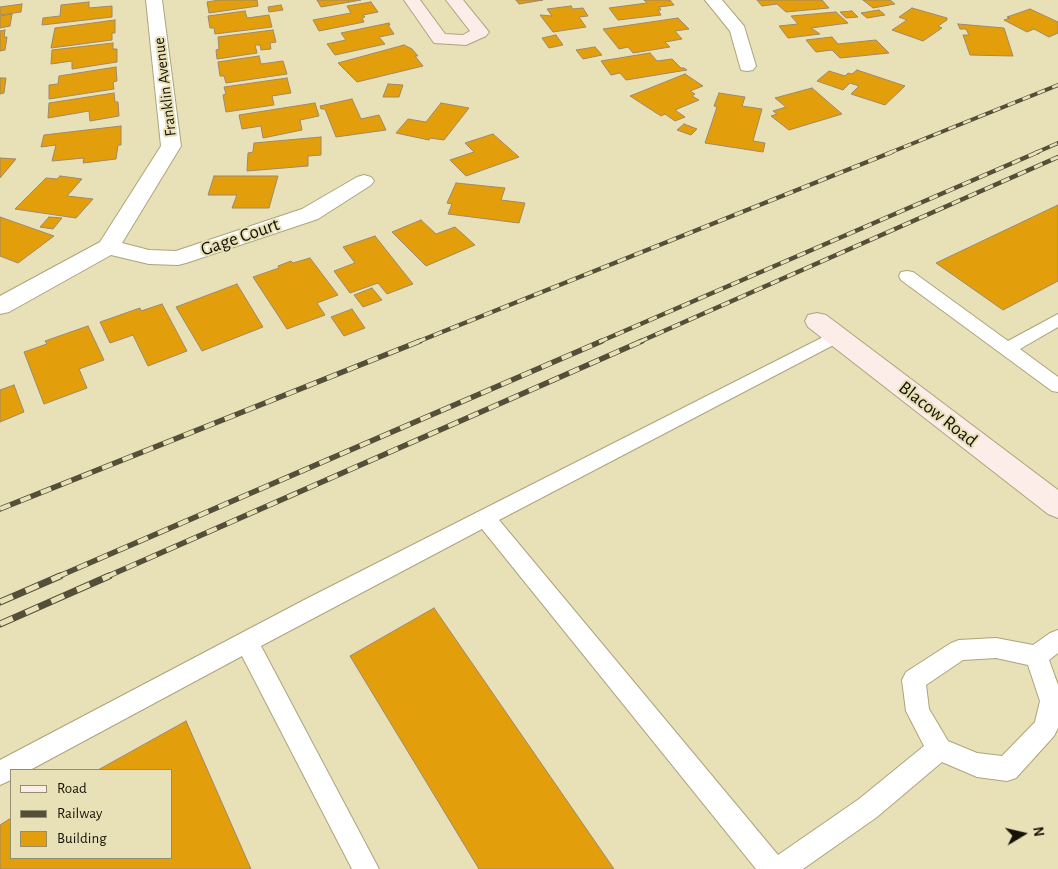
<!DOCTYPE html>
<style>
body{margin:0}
#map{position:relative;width:1058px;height:869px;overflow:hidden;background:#e8e0b7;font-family:"Alegreya Sans",sans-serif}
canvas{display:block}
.legend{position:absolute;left:10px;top:769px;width:162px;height:90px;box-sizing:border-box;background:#e8e0b7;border:1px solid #948e70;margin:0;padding:6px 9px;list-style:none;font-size:15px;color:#161305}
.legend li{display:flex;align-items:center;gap:10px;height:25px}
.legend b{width:25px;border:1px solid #948e70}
.north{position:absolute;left:998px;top:809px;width:50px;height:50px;-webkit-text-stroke:4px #e8e0b7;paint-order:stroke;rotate:81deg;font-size:14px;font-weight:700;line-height:20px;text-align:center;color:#161305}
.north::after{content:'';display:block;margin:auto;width:18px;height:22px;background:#161305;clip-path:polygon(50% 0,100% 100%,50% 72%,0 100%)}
</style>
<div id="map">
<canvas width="1058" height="869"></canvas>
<ul class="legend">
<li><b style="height:6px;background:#fcede9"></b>Road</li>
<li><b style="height:6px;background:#544f39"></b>Railway</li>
<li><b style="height:14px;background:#e39f0b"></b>Building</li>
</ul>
<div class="north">N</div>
</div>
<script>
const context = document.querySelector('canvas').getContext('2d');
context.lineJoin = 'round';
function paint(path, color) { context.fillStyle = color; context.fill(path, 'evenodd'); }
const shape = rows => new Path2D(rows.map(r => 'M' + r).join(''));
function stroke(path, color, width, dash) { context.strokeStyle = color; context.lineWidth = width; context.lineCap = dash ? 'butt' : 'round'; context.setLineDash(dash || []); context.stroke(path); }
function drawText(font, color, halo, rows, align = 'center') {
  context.font = font + ' "Alegreya Sans",sans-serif'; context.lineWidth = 4; context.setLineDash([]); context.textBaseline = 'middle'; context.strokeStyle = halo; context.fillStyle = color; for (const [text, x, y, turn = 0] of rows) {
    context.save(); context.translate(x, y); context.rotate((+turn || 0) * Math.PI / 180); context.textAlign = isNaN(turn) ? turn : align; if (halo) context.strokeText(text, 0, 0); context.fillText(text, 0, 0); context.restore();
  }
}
const building = shape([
 [219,0,257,0,258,6,209,13,207,2,219,0],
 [317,0,361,0,321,7,317,0],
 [516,0,543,0,519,4,516,0],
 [644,0,670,0,674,5,659,7,661,10,658,10,661,15,618,20,609,8,647,3,644,0],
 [757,0,822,0,829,8,786,12,777,4,762,6,757,0],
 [863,0,890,0,895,4,873,8,863,0],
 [89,2,89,8,112,6,112,17,42,25,43,18,60,16,61,5,89,2],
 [371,2,378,12,363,15,365,17,362,18,364,22,319,31,313,20,351,13,347,6,371,2],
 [22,4,21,12,0,15,0,7,22,4],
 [281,5,283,10,269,12,268,7,281,5],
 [571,6,573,9,583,8,588,16,579,17,586,27,553,32,540,15,552,16,547,9,571,6],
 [912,8,947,18,947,20,938,26,942,28,923,41,892,30,907,20,899,17,912,8],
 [1030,9,1058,22,1058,33,1049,37,1034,29,1027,32,1004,20,1010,18,1007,17,1030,9],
 [879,10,885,15,867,18,861,13,879,10],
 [245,11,247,18,269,15,272,27,215,34,214,28,210,28,208,16,245,11],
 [852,11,858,17,846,18,840,12,852,11],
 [836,12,848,23,811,28,820,34,788,38,779,26,798,24,791,16,836,12],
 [12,14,10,26,0,28,0,16,12,14],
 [678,18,689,29,675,31,682,39,665,42,670,47,633,53,628,47,619,49,603,29,678,18],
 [115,20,115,33,112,33,112,40,51,48,55,28,115,20],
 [389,23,390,25,388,25,394,34,379,37,385,44,335,55,327,44,346,40,341,33,389,23],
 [958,24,1004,28,1013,56,970,55,963,35,969,35,966,29,960,29,958,24],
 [5,30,4,37,7,37,5,50,0,51,0,31,5,30],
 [273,30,276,42,270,43,271,49,261,50,260,45,255,45,257,53,217,59,216,50,219,49,218,37,273,30],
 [556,35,563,45,549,48,542,38,556,35],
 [832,37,838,44,876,40,889,53,840,58,832,50,816,52,806,40,832,37],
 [113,43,113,49,117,49,117,62,72,69,72,61,51,64,52,50,113,43],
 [404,45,412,49,418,56,415,56,423,66,357,82,338,63,404,45],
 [595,47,602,55,583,59,576,50,595,47],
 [650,53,657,61,672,59,681,68,684,68,687,70,626,80,620,73,611,75,601,61,650,53],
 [259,56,261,64,283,61,287,74,226,83,224,76,220,76,218,62,259,56],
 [116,67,117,81,113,82,114,89,49,99,49,85,58,84,59,76,116,67],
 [857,70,905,86,885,105,851,94,859,86,850,83,843,90,817,81,829,71,845,76,848,73,852,74,857,70],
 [685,74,703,86,690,91,695,94,692,96,699,100,675,110,685,117,675,121,665,114,661,116,630,96,685,74],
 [0,78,6,78,4,93,0,94,0,78],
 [287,78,291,93,272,96,274,105,226,112,223,95,226,94,224,87,287,78],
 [388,84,403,85,399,97,383,97,388,84],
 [812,88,842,114,789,130,771,116,777,114,773,111,786,107,775,98,812,88],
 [114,93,115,102,118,102,119,116,90,121,89,111,48,118,49,103,114,93],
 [719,93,745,97,742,106,762,109,753,141,765,143,763,152,705,143,717,107,714,106,719,93],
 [352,99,361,119,379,115,386,130,336,137,325,109,321,109,320,106,352,99],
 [315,103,319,116,300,120,302,130,263,138,261,126,242,129,239,115,315,103],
 [441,103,469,108,444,140,430,138,429,140,396,133,408,119,426,122,441,103],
 [684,124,697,129,691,135,677,130,684,124],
 [121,126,121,145,118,145,116,159,83,163,84,158,52,161,56,145,41,147,44,135,121,126],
 [493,134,519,157,466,176,450,160,474,152,465,143,493,134],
 [321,137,321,155,308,156,308,166,247,171,248,153,253,152,254,143,321,137],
 [0,158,16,159,0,178,0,158],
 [60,176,82,179,67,196,93,199,76,218,15,209,46,178,57,179,60,176],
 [214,176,278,176,269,208,232,208,237,195,208,195,214,176],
 [456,183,505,188,501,200,525,203,519,223,448,214,452,204,447,203,456,183],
 [1058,205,1058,281,1003,310,936,263,1058,205],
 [0,217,54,236,18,263,0,256,0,217],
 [49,217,62,218,53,229,40,227,49,217],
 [421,220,436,234,455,227,475,245,426,266,392,232,421,220],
 [375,236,413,284,387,294,378,283,350,293,334,271,355,263,343,247,375,236],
 [310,258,338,295,317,303,325,315,287,329,253,277,279,268,278,266,291,261,293,263,310,258],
 [237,284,263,327,202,351,176,307,237,284],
 [372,288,382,300,363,307,354,295,372,288],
 [162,304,187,351,148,366,133,335,110,343,100,322,140,308,141,311,162,304],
 [352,309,365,328,344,336,331,317,352,309],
 [88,326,104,360,79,369,87,388,44,404,24,352,47,344,45,341,88,326],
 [14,385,24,412,0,422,0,390,14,385],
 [434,608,614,869,479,869,350,656,434,608],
 [186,721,251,869,0,869,0,825,11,818,11,858,171,858,171,770,98,770,186,721]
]);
const lane = shape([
 [907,271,913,272,1008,341,1058,314,1058,327,1020,349,1058,377,1058,392,1052,391,901,280,899,276,901,272,907,271],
 [837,330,843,332,846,336,843,340,499,520,778,855,859,799,924,746,906,711,902,680,906,672,951,643,959,640,996,638,1033,645,1050,633,1058,630,1058,653,1049,660,1058,685,1058,728,1054,736,1016,778,1007,781,977,777,942,762,877,817,803,869,756,869,482,529,261,646,379,869,352,869,242,656,30,770,11,770,11,780,0,785,0,760,306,599,837,330],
 [996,658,1028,665,1040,701,1035,722,1002,756,977,753,948,741,929,709,926,685,963,660,996,658]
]);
const street = shape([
 [146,0,162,0,181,146,122,243,149,250,176,251,302,209,357,177,364,175,371,177,374,181,371,185,318,219,186,263,178,265,149,264,111,255,9,312,0,314,0,296,100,242,161,146,146,0],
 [705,0,722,0,744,26,756,66,753,70,747,71,741,70,730,31,705,0]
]);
const secondary = shape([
 [404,0,420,0,445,34,463,35,470,31,446,0,463,0,489,32,486,36,466,45,434,43,404,0],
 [817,313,826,315,1058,490,1058,518,1048,514,808,327,805,321,808,315,817,313]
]);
const railFar3 = shape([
 [889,153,1058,85],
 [1035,153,1058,143]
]);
const railFar2 = shape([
 [417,342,892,152],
 [599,342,1038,152],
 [639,342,1058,157]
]);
const railFar1 = shape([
 [0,509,420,341],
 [57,577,602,341],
 [106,577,642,341]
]);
const rail = shape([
 [0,602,60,576],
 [0,624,109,576]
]);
const farStreetnames = [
 ["Franklin Avenue",165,87,-97]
];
const streetNames = [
 ["Gage Court",240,237,-19],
 ["Blacow Road",938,414,38]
];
paint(building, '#e39f0b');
stroke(building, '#9f8867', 1);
stroke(lane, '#aca47d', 2);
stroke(street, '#aca47d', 2);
stroke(secondary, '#aca47d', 2);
paint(lane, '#fff');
paint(street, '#fff');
paint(secondary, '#fcede9');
stroke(railFar3, '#544f39', 4);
stroke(railFar2, '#544f39', 4.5);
stroke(railFar1, '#544f39', 5.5);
stroke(rail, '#544f39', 7);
stroke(railFar3, '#e8e0b7', 2.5, [8]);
stroke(railFar2, '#e8e0b7', 3, [9]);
stroke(railFar1, '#e8e0b7', 4, [11]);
stroke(rail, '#e8e0b7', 5, [14]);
drawText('16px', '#161305', '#e8e0b7', farStreetnames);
drawText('19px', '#161305', '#e8e0b7', streetNames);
</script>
